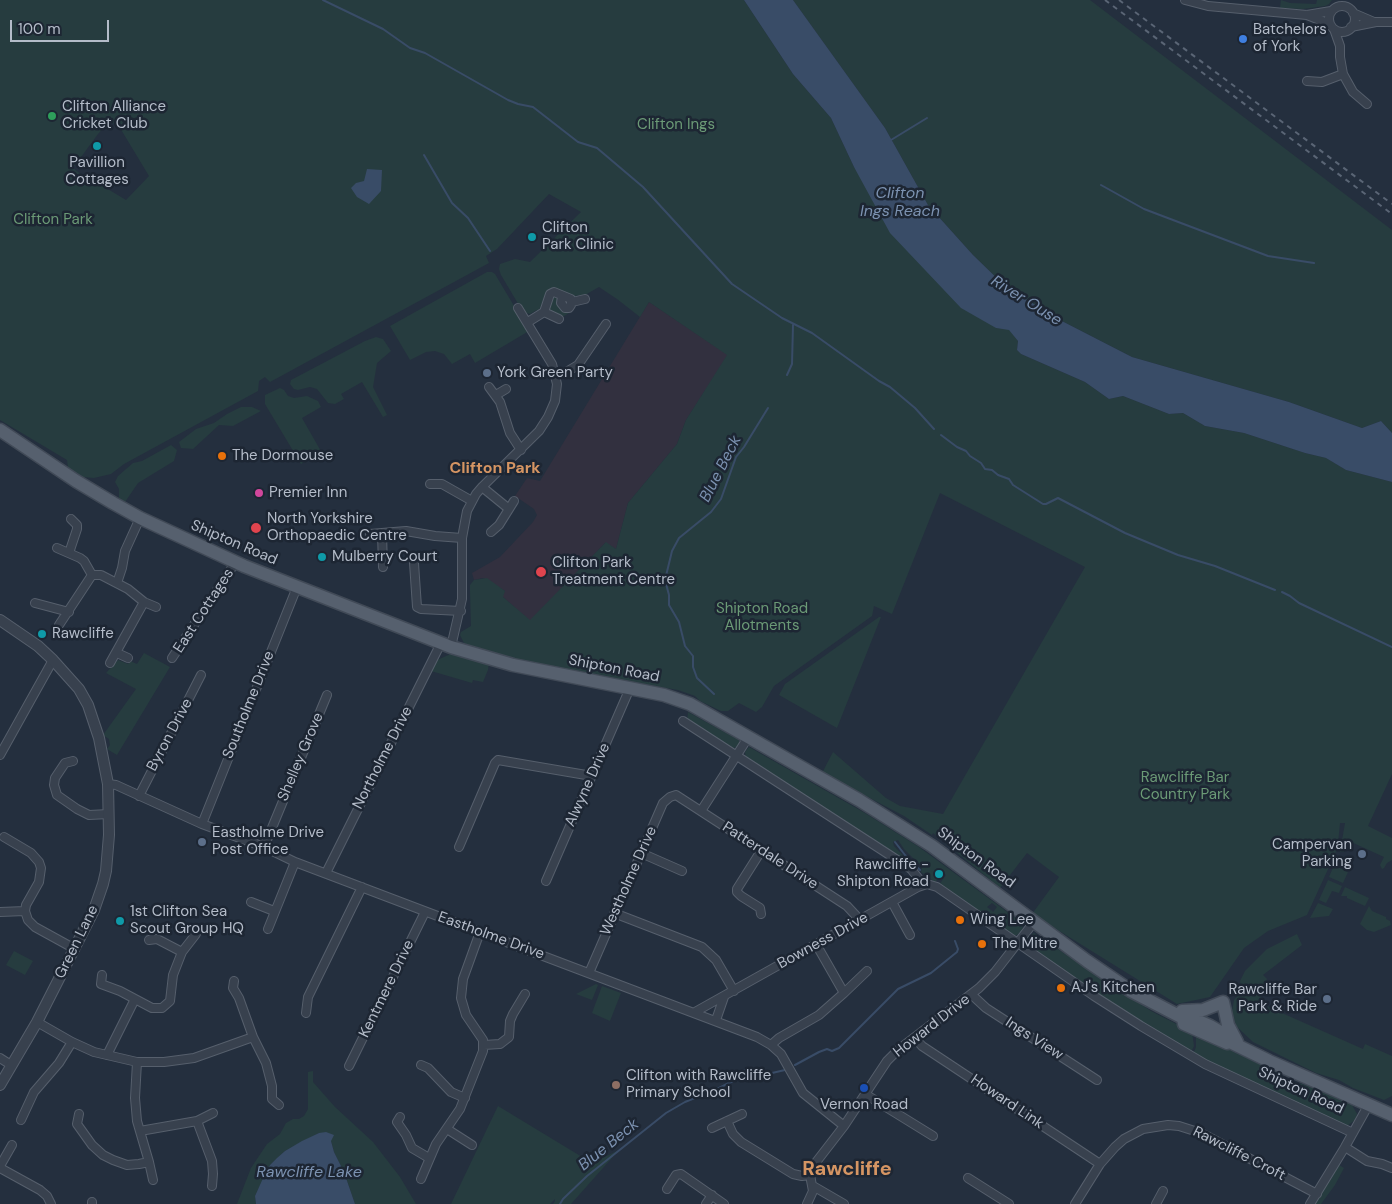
<!DOCTYPE html>
<style>
body{margin:0}
#map{position:relative;width:1392px;height:1204px;overflow:hidden;background:#242f3e;font-family:"DM Sans",sans-serif}
canvas{display:block}
.scale{position:absolute;left:10px;top:20px;width:99px;height:22px;box-sizing:border-box;border:2px solid #b4bcc9;border-top:0;padding-left:6px;font-size:15px;line-height:18px;white-space:nowrap;color:#b4bcc9;-webkit-text-stroke:4px #1d2633;paint-order:stroke}
</style>
<div id="map">
<canvas width="1392" height="1204"></canvas>
<div class="scale">100 m</div>
</div>
<script>
const context = document.querySelector('canvas').getContext('2d');
context.lineJoin = 'round';
function paint(path, color) { context.fillStyle = color; context.fill(path, 'evenodd'); }
const shape = rows => new Path2D(rows.map(r => 'M' + r).join(''));
function stroke(path, color, width, dash) { context.strokeStyle = color; context.lineWidth = width; context.lineCap = dash ? 'butt' : 'round'; context.setLineDash(dash || []); context.stroke(path); }
function drawText(font, color, halo, rows, align = 'center') {
  context.font = font + ' "DM Sans",sans-serif'; context.lineWidth = 5; context.setLineDash([]); context.textBaseline = 'middle'; context.strokeStyle = halo; context.fillStyle = color; for (const [text, x, y, turn = 0] of rows) {
    context.save(); context.translate(x, y); context.rotate((+turn || 0) * Math.PI / 180); context.textAlign = isNaN(turn) ? turn : align; if (halo) context.strokeText(text, 0, 0); context.fillText(text, 0, 0); context.restore();
  }
}
const medical = shape([
 [649,302,728,355,686,420,677,444,628,503,616,549,605,543,530,621,502,596,505,591,483,578,474,580,472,573,500,557,533,522,537,515,534,509,515,496,527,478,540,481]
]);
const green = shape([
 [0,0,744,0,793,74,831,118,854,167,996,328,1009,329,1018,341,1017,350,1021,354,1085,382,1109,399,1123,396,1169,414,1183,413,1205,426,1244,433,1305,453,1326,458,1346,470,1392,482,1392,774,1368,826,1392,838,1392,860,1387,863,1384,868,1382,869,1380,865,1384,857,1349,841,1344,852,1340,852,1345,823,1340,823,1338,843,1335,854,1307,915,1268,931,1244,948,1210,997,1177,1004,1032,914,1059,877,1027,853,1000,888,933,833,932,835,904,816,822,773,833,752,886,798,900,806,943,814,1085,567,940,493,892,614,874,606,872,616,774,686,762,707,756,712,739,703,728,711,721,711,700,701,695,696,678,690,537,666,483,651,464,643,460,635,461,632,471,626,470,591,470,585,474,580,487,578,505,591,503,597,530,620,606,542,616,549,628,503,677,444,686,420,727,355,649,302,640,317,617,299,599,287,585,295,573,296,555,288,547,293,538,312,537,310,530,314,523,312,501,275,499,269,500,264,515,259,530,262,581,212,549,194,497,249,486,256,489,263,270,382,265,377,259,381,258,391,124,464,111,474,94,478,83,477,68,468,67,460,0,420],
 [110,121,114,124,117,123,149,176,126,200,86,176,82,175,73,168,98,134],
 [793,0,1090,0,1392,230,1392,433,1381,421,1362,428,1289,402,1132,357,1058,319,1005,286,973,255,928,205,885,128],
 [1281,0,1290,3,1316,4,1317,0,1332,0,1329,4,1325,6,1303,9,1280,8],
 [487,272,492,272,495,274,529,331,475,363,470,354,452,364,444,354,435,351,426,352,410,360,390,326],
 [551,296,559,296,559,307,567,309,569,313,561,318,550,313,548,308],
 [376,337,383,339,391,351,377,363,373,387,387,415,383,417,362,382,341,394,344,399,335,404,328,403,317,389,310,387,298,390,294,389,290,384,291,380,365,341],
 [280,388,284,390,288,396,294,398,307,396,318,401,321,407,302,418,322,453,301,464,265,404,265,395],
 [241,407,252,407,261,411,233,426,219,425,193,449,181,448,179,442,196,429,214,423,227,414],
 [171,445,177,450,174,461,138,483,125,502,119,498,119,489,115,482,118,476,133,463,142,461],
 [879,617,881,617,837,728,779,695,785,684],
 [455,652,489,662,488,670,483,682,473,680,472,683,431,671,435,661],
 [144,653,170,667,117,755,107,749,110,745,109,739,103,735,136,689,106,673,118,660,128,664,130,661,137,664],
 [688,712,739,740,739,744,737,747,730,749,687,721],
 [749,747,865,813,919,847,1021,922,1023,926,1021,931,1017,935,1013,935,987,917,991,910,993,912,997,907,992,903,987,907,991,910,986,916,939,885,946,875,937,868,934,872,935,877,938,879,935,882,921,872,922,867,904,849,898,840,893,842,894,846,915,868,746,759,745,752],
 [1338,856,1341,859,1338,867,1348,872,1343,883,1329,877],
 [1328,880,1342,886,1339,893,1332,891,1326,903,1319,900],
 [1345,887,1369,898,1365,906,1347,898,1347,896,1341,896],
 [1318,903,1333,909,1329,916,1310,918],
 [1369,906,1372,911,1386,917,1386,919,1390,921,1391,925,1374,932,1367,930,1360,924],
 [1034,933,1105,981,1151,1011,1192,1032,1194,1046,1191,1052,1142,1024,1027,945,1025,939],
 [1297,934,1302,945,1263,975,1267,979,1260,993,1264,1005,1363,1049,1365,1044,1392,1056,1392,1096,1384,1100,1353,1088,1339,1080,1316,1073,1253,1042,1236,1026,1232,1011,1234,1000,1242,991,1240,981,1245,971,1267,949],
 [14,951,33,961,25,975,6,965],
 [596,984,598,985,592,1000,576,994],
 [602,986,621,993,610,1021,592,1013],
 [1196,1034,1277,1072,1289,1080,1314,1088,1352,1105,1357,1114,1355,1120,1347,1126,1252,1083,1193,1054,1196,1047],
 [313,1071,313,1082,335,1107,373,1142,400,1177,416,1204,355,1204,344,1172,334,1152,331,1141,319,1133,285,1151,270,1165,255,1196,256,1204,237,1204,251,1168,267,1144,280,1134,286,1123,293,1119,299,1119,304,1116,308,1109,308,1072],
 [498,1106,592,1163,619,1150,571,1204,553,1204,555,1201,555,1199,550,1204,451,1204],
 [1339,1165,1344,1168,1335,1185,1321,1204,1314,1204]
]);
const water = shape([
 [744,0,793,0,885,128,928,205,973,255,1005,286,1058,319,1132,357,1289,402,1362,428,1381,421,1392,433,1392,482,1346,470,1326,458,1305,453,1244,433,1205,426,1183,413,1169,414,1123,396,1109,399,1085,382,1021,354,1017,350,1018,341,1009,330,996,328,961,308,890,233,854,167,831,118,793,74],
 [367,169,382,170,381,191,369,204,357,197,351,188,356,183,364,181],
 [326,1132,334,1135,331,1141,334,1152,344,1172,355,1204,256,1204,255,1196,264,1176,270,1165,277,1158,285,1151,302,1141,319,1133]
]);
const stream = shape([
 [323,0,383,29,410,48,425,53,508,100,518,104,533,107,578,142,597,148,643,187,732,284,782,318,812,333,879,381,890,387,915,408,934,429],
 [891,140,927,118],
 [424,155,452,203,468,218,490,251],
 [1101,185,1144,209,1268,256,1314,263],
 [787,375,792,364,793,325],
 [941,435,957,447,966,451,970,456,981,463,985,469,992,470,998,475,1009,479,1013,485,1043,504,1046,504,1058,498,1125,533,1178,555,1215,566,1275,590],
 [1282,592,1290,596,1299,603,1392,647],
 [714,694,697,678,693,667,693,656,685,646,679,622,669,605,669,595,665,580,672,551,679,538,711,512,721,499,736,457,744,447,768,408],
 [895,842,905,855,920,870],
 [795,1065,819,1052,827,1049,832,1051,839,1048,898,989,931,973,957,952,958,949,955,941],
 [560,1204,563,1199,587,1176,666,1113,685,1102,717,1089,733,1081,746,1069,759,1072,772,1073,785,1070]
]);
const minor = shape([
 [1185,0,1208,6,1307,15,1331,11],
 '1329 19a13 13 0 1 1 26 0a13 13 0 1 1-26 0Z',
 [1353,13,1374,22],
 [1307,15,1330,24],
 [1351,27,1376,22,1392,22],
 [1334,29,1340,46,1340,57,1343,74,1353,92,1367,104],
 [1307,81,1322,82,1343,74],
 [572,302,585,299],
 [544,312,559,319],
 [528,322,544,312,550,294,554,292,571,299,571,305,569,308,565,308,561,303,562,296],
 [555,375,568,371,578,365,606,324],
 [489,387,500,402,510,433,521,450],
 [496,395,506,389],
 [430,484,442,484,472,501],
 [482,487,509,509],
 [491,532,499,525,514,501],
 [382,533,383,567],
 [370,534,406,531,435,536,462,538],
 [57,548,80,558,84,561,92,575],
 [69,553,77,529,77,525,71,519],
 [414,563,417,607,421,609,461,611],
 [92,575,101,575,128,589,144,602,156,607],
 [117,583,122,568,125,551,140,518],
 [35,603,69,612],
 [59,625,92,575],
 [451,647,462,599,462,538,467,511,476,494,482,487,539,431,548,417,555,401,557,384,552,364,518,308],
 [117,653,128,658],
 [172,658,235,563],
 [110,663,144,602],
 [683,721,888,854,911,869,923,884],
 [0,755,53,660],
 [73,761,65,763,55,778,54,785,57,795,77,809,89,815,109,814],
 [108,784,116,785,202,824,264,847,295,862,757,1037,771,1045,781,1054,803,1093,844,1126],
 [139,796,201,675],
 [701,811,749,736],
 [202,824,297,587],
 [4,837,31,853,39,862,41,868,39,882,26,905,25,911,28,920,35,927,75,949],
 [264,847,327,695],
 [459,847,495,763,498,760,592,776],
 [641,853,682,871],
 [326,873,441,643],
 [546,881,630,688],
 [251,902,274,911],
 [892,902,910,935],
 [0,912,25,911],
 [614,913,702,947,716,960,734,991],
 [761,914,760,908,741,896,737,892,737,889,761,851],
 [268,929,295,862],
 [149,940,157,939,182,952],
 [589,973,663,803,670,797,676,795,847,906,860,920],
 [102,975,101,984,120,991,152,1008,162,1008,170,1001,173,975,182,952,196,934],
 [234,981,233,988,239,998,253,1037,266,1063,272,1086,272,1099,279,1105],
 [844,993,867,971],
 [972,995,986,1008,1097,1080],
 [695,1012,918,887,927,884,937,887,1094,996,1141,1026,1205,1064,1353,1133],
 [306,1013,308,997,362,887],
 [716,1020,724,997],
 [37,1022,72,1042,94,1052,137,1062,164,1062,194,1058,253,1037],
 [915,1038,922,1046,1100,1164],
 [484,1045,500,1044,509,1037,510,1021,513,1014,525,994],
 [771,1045,779,1038,819,1015,844,993,816,944],
 [107,1055,135,999],
 [0,1058,11,1065],
 [137,1062,135,1098,137,1121,149,1162,153,1180],
 [421,1065,428,1068,451,1092,465,1098],
 [349,1066,425,912],
 [865,1094,933,1136],
 [79,1114,77,1124,92,1145,103,1155,113,1160,127,1165,139,1164,149,1162],
 [400,1117,397,1122,406,1135,412,1148,429,1158],
 [21,1120,34,1092,59,1063,72,1042],
 [197,1121,212,1161,213,1174,212,1186],
 [727,1121,733,1134,741,1142,793,1174,802,1176,810,1175],
 [712,1128,742,1114],
 [447,1129,472,1145],
 [140,1131,197,1121,213,1113],
 [1345,1147,1367,1161,1382,1164,1392,1168],
 [0,1166,12,1145],
 [0,1168,40,1190,47,1196,51,1204],
 [968,1178,1009,1204],
 [421,1179,436,1144,460,1109,483,1051,483,1040,466,1015,461,998,463,979,480,932],
 [813,1186,844,1204],
 [667,1189,676,1175,681,1174,724,1204],
 [92,1204,92,1202],
 [706,1204,712,1195],
 [807,1204,813,1191,810,1175,810,1170,844,1126,887,1061,898,1050,979,988,995,972,1034,922],
 [1075,1204,1100,1164,1115,1147,1124,1139,1143,1129,1168,1125,1179,1126,1201,1133,1317,1194],
 [1156,1204,1163,1191],
 [1310,1204,1345,1147,1369,1104]
]);
const tertiary = shape([
 [0,620,38,646,53,660,79,689,88,705,99,738,108,784,109,835,106,871,103,884,94,910,37,1022,0,1085]
]);
const primary = shape([
 [0,430,76,481,113,503,140,518,244,566,451,647,513,665,664,695,690,704,859,800,932,846,1087,961,1131,991,1183,1018,1189,1017,1210,1026,1229,1037,1230,1042],
 [1182,1011,1203,1010,1223,1002,1228,1025,1237,1042],
 [1183,1018,1184,1024,1227,1043],
 [1224,1039,1269,1061,1392,1115]
]);
const rail = shape([
 [1105,0,1392,214],
 [1119,0,1392,204]
]);
const markers = [
 [1243,39,5,"#3f7fe0"],
 [52,116,5,"#2e9e5b"],
 [97,146,5,"#0f9aa8"],
 [532,237,5,"#0f9aa8"],
 [487,373,5,"#5c6f8a"],
 [222,456,5,"#e8710a"],
 [259,493,5,"#d1479c"],
 [256,528,6,"#e0444e"],
 [322,557,5,"#0f9aa8"],
 [541,572,6,"#e0444e"],
 [42,634,5,"#0f9aa8"],
 [202,842,5,"#5c6f8a"],
 [1362,854,5,"#5c6f8a"],
 [939,874,5,"#0f9aa8"],
 [960,920,5,"#e8710a"],
 [120,921,5,"#0f9aa8"],
 [982,944,5,"#e8710a"],
 [1061,988,5,"#e8710a"],
 [1327,999,5,"#5c6f8a"],
 [616,1085,5,"#8d6e63"],
 [864,1088,5,"#1a4fb4"]
];
const poiNames = [
 ["Batchelors",1253,30],
 ["of York",1253,47],
 ["Clifton Alliance",62,107],
 ["Cricket Club",62,124],
 ["Pavillion",97,163,"center"],
 ["Cottages",97,180,"center"],
 ["Clifton",542,228],
 ["Park Clinic",542,245],
 ["York Green Party",497,373],
 ["The Dormouse",232,456],
 ["Premier Inn",269,493],
 ["North Yorkshire",267,519],
 ["Orthopaedic Centre",267,536],
 ["Mulberry Court",332,557],
 ["Clifton Park",552,563],
 ["Treatment Centre",552,580],
 ["Rawcliffe",52,634],
 ["Eastholme Drive",212,833],
 ["Post Office",212,850],
 ["Campervan",1352,845,"right"],
 ["Parking",1352,862,"right"],
 ["Rawcliffe -",929,865,"right"],
 ["Shipton Road",929,882,"right"],
 ["1st Clifton Sea",130,912],
 ["Scout Group HQ",130,929],
 ["Wing Lee",970,920],
 ["The Mitre",992,944],
 ["AJ's Kitchen",1071,988],
 ["Rawcliffe Bar",1317,990,"right"],
 ["Park & Ride",1317,1007,"right"],
 ["Clifton with Rawcliffe",626,1076],
 ["Primary School",626,1093],
 ["Vernon Road",864,1105,"center"]
];
const parkNames = [
 ["Clifton Ings",676,125],
 ["Clifton Park",53,220],
 ["Shipton Road",762,609],
 ["Allotments",762,626],
 ["Rawcliffe Bar",1185,778],
 ["Country Park",1185,795]
];
const streetNames = [
 ["Shipton Road",234,543,23],
 ["East Cottages",204,611,-57],
 ["Shipton Road",614,669,11],
 ["Southolme Drive",249,705,-68],
 ["Byron Drive",170,735,-62],
 ["Shelley Grove",301,757,-67],
 ["Northolme Drive",383,758,-63],
 ["Alwyne Drive",588,785,-66],
 ["Patterdale Drive",770,856,33],
 ["Shipton Road",976,858,36],
 ["Westholme Drive",629,881,-66],
 ["Eastholme Drive",491,936,20],
 ["Bowness Drive",823,941,-29],
 ["Green Lane",77,942,-64],
 ["Kentmere Drive",387,989,-64],
 ["Howard Drive",932,1026,-38],
 ["Ings View",1034,1039,33],
 ["Shipton Road",1301,1091,25],
 ["Howard Link",1007,1102,34],
 ["Rawcliffe Croft",1239,1154,27]
];
const waterNames = [
 ["Clifton",900,194],
 ["Ings Reach",900,212],
 ["River Ouse",1026,301,32],
 ["Blue Beck",721,469,-63],
 ["Blue Beck",609,1145,-39],
 ["Rawcliffe Lake",309,1173]
];
const neighbourhoodNames = [
 ["Clifton Park",495,469]
];
const districtNames = [
 ["Rawcliffe",847,1170]
];
paint(medical, '#32303f');
paint(green, '#263c3f');
paint(water, '#394c67');
stroke(stream, '#394c67', 2);
stroke(minor, '#565f6c', 10);
stroke(tertiary, '#565f6c', 12);
stroke(primary, '#414a57', 15);
stroke(minor, '#38414e', 8);
stroke(tertiary, '#38414e', 10);
stroke(primary, '#56606e', 12);
stroke(rail, '#5a6575', 2, [5, 5]);
for (const [x, y, r, color] of markers) { const dot = new Path2D(); dot.arc(x, y, r, 0, 2 * Math.PI); context.fillStyle = color; context.fill(dot); stroke(dot, '#1d2633', 2); }
drawText('15px', '#b4bcc9', '#1d2633', poiNames, 'left');
drawText('15px', '#6b9a76', '#1d2633', parkNames);
drawText('15px', '#b4bcc9', '#1d2633', streetNames);
drawText('italic 16px', '#7c92b1', '#1d2633', waterNames);
drawText('bold 16px', '#d59563', '#1d2633', neighbourhoodNames);
drawText('bold 20px', '#d59563', '#1d2633', districtNames);
</script>
